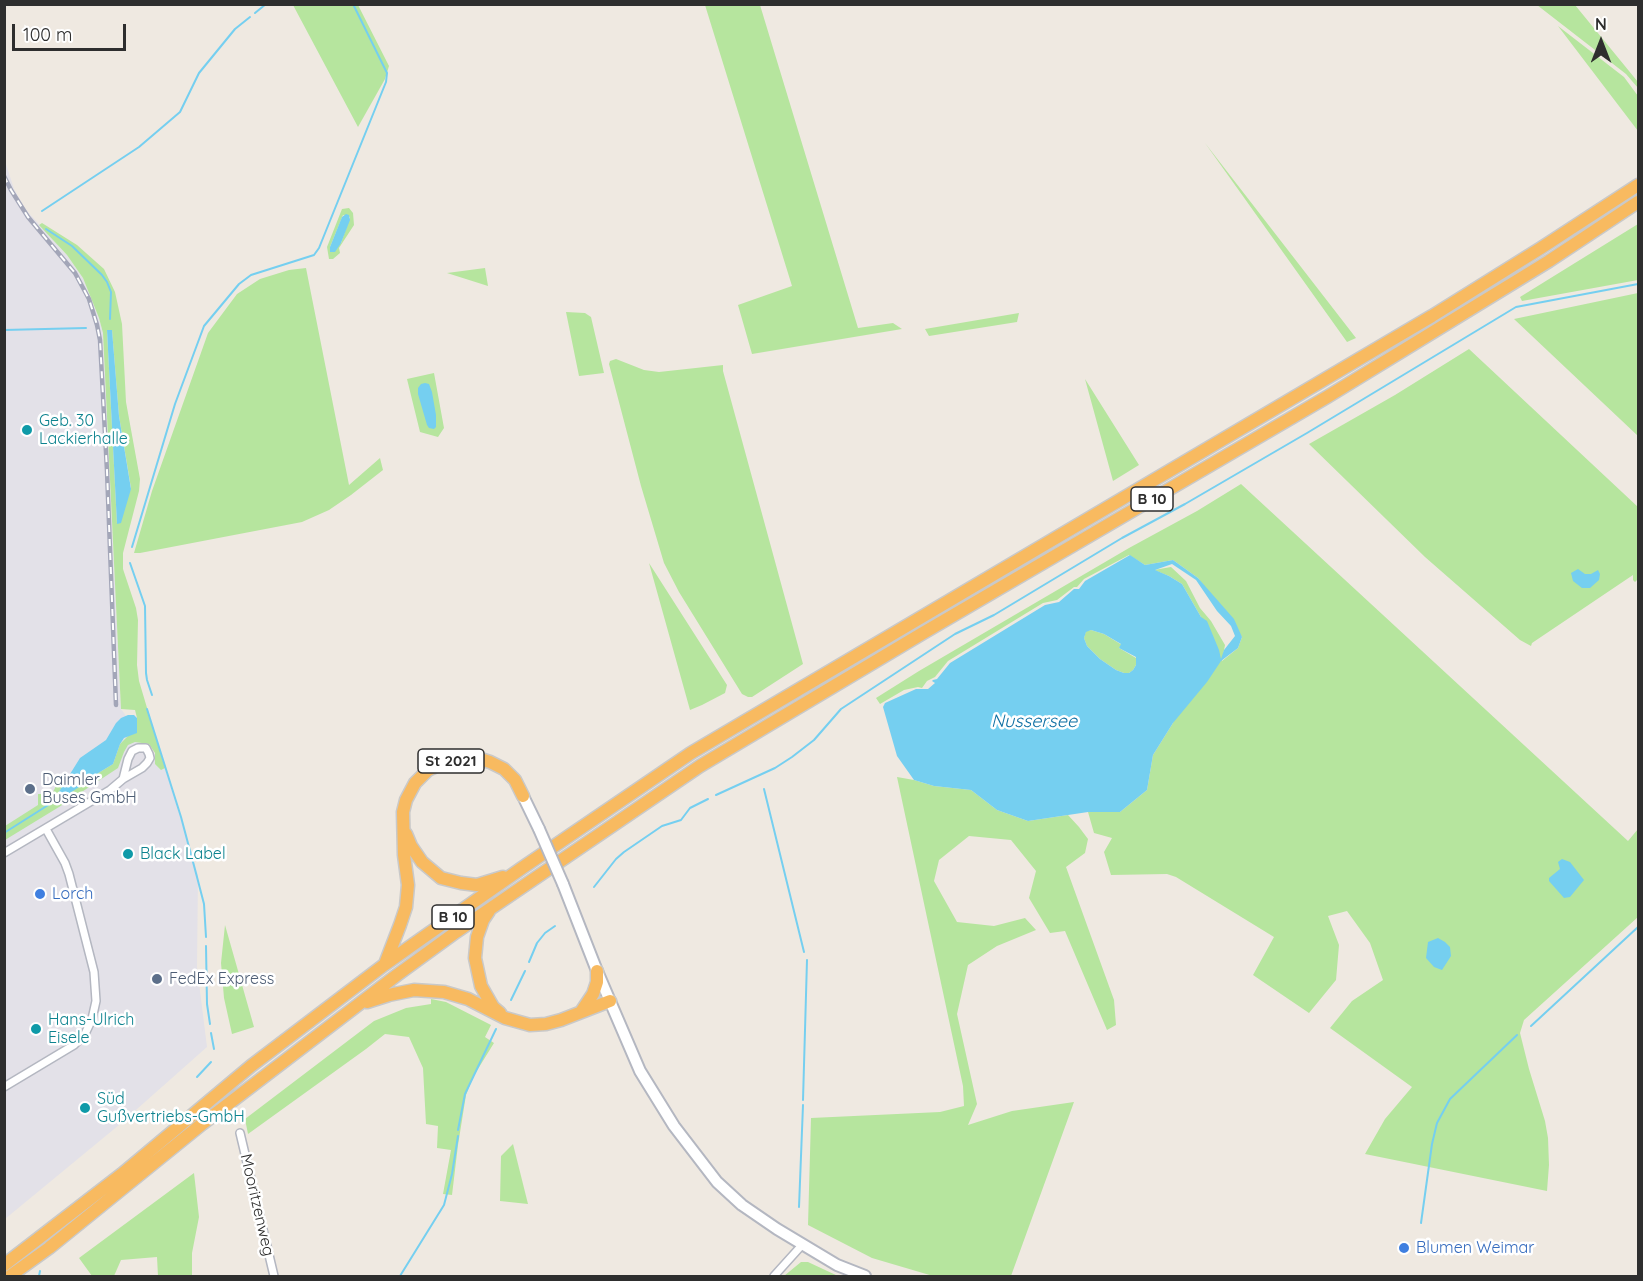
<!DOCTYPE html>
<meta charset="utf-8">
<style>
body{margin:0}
#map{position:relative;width:1643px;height:1281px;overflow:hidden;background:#efe9e1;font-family:Quicksand,sans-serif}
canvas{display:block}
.frame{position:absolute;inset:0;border:6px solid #2e2e2e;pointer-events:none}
.north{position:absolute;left:1571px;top:12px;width:60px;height:60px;-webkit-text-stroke:4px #fff;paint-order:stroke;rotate:0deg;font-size:16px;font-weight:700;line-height:24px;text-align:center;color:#2e2e2e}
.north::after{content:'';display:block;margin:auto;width:21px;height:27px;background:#2e2e2e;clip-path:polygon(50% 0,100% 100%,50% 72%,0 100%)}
.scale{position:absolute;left:12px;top:24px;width:114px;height:27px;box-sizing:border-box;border:3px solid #2e2e2e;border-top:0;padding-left:8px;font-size:18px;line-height:21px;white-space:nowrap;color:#2e2e2e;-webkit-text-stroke:4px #fff;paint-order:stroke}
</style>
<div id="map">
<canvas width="1643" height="1281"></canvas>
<div class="frame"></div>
<div class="north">N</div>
<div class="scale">100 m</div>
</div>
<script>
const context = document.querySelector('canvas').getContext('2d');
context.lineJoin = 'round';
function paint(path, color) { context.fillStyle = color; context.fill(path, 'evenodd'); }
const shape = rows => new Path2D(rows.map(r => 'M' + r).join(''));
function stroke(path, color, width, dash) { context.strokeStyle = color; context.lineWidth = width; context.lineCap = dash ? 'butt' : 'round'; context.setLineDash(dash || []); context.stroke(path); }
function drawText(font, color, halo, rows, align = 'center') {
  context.font = font + ' Quicksand,sans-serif'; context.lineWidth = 5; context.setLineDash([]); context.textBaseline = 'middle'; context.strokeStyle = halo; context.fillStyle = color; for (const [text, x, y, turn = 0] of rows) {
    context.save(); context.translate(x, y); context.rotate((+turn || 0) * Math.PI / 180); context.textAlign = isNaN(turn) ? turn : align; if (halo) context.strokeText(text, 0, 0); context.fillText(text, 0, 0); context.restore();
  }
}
const industrial = shape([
 [5,161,14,189,26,210,67,255,83,278,99,318,103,333,121,709,165,768,198,875,197,967,207,1047,119,1125,5,1219]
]);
const green = shape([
 [293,5,358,5,389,66,385,79,358,127],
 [705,5,760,5,858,328,893,323,902,329,752,354,738,305,792,286],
 [1537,5,1575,5,1638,82,1638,88,1626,74],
 [1558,26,1624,77,1638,96,1638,131],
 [1205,143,1356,338,1347,342],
 [349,208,353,213,354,225,339,248,340,253,333,259,329,259,327,247,342,209],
 [343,215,350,217,341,243,330,247],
 [42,223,77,245,104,269,115,292,122,324,126,402,140,479,139,491,123,553,123,569,136,608,138,620,137,665,139,681,165,768,161,770,155,764,155,753,149,744,135,742,128,745,124,752,118,768,59,807,5,840,5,826,38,805,38,794,52,794,57,784,64,785,55,797,90,780,95,775,113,764,120,744,128,736,137,718,135,710,121,709,103,333,99,318,83,278,67,255,39,225],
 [107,330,112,330,119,416,131,488,117,524],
 [1638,224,1638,280,1522,301,1520,297],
 [306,268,349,485,380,458,383,470,351,495,329,510,302,522,140,553,134,553,152,491,208,333,237,294,260,279,289,270],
 [485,268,488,286,447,273],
 [1638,293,1638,436,1514,319],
 [566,312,585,313,591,317,604,373,579,376],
 [1019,313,1017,322,929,336,925,329],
 [1469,349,1638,507,1638,579,1635,582,1633,580,1633,575,1532,643,1531,646,1520,640,1425,557,1309,444,1395,395],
 [616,359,644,370,659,372,723,365,723,371,803,664,752,697,748,697,742,694,679,592,664,563,641,486,609,364,610,361],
 [434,373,444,428,438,437,420,432,407,379],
 [1085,379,1139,465,1113,481],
 [1241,484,1628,841,1638,829,1638,917,1524,1020,1520,1033,1529,1069,1545,1121,1548,1138,1549,1165,1547,1191,1365,1154,1385,1119,1412,1087,1330,1028,1352,1001,1383,980,1370,943,1347,911,1328,916,1339,945,1336,980,1309,1013,1253,975,1274,937,1176,877,1167,874,1111,875,1104,852,1112,838,1094,833,1088,812,1120,812,1147,790,1153,755,1173,723,1201,617,1182,584,1169,576,1154,570,1171,567,1186,581,1200,608,1211,621,1225,645,1222,661,1238,648,1242,637,1198,578,1173,560,1145,565,1129,555,1084,579,1077,587,1074,587,1057,600,1043,603,948,661,935,677,927,681,922,688,918,687,904,690,880,704,876,698,919,671,1129,548,1197,511],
 [649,563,727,685,725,693,702,705,690,710],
 [1091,630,1104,634,1122,645,1119,648,1136,658,1136,665,1133,670,1129,673,1124,673,1116,670,1100,659,1087,646,1084,638,1086,631],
 [897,777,914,780,934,786,971,790,997,810,1028,821,1068,815,1079,827,1088,839,1085,853,1066,867,1114,1000,1116,1025,1107,1030,1065,931,1050,933,1029,898,1036,871,1011,840,969,836,939,860,934,881,957,922,994,926,1025,918,1036,930,997,946,968,965,957,1014,977,1104,968,1125,1012,1111,1074,1102,1011,1276,933,1276,872,1258,808,1225,811,1118,940,1112,964,1106,963,1086],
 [225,925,254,1027,232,1034,224,998,221,963],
 [431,999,446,1002,491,1025,485,1037,494,1043,473,1077,466,1095,458,1145,452,1195,443,1194,451,1150,437,1148,438,1126,426,1124,423,1068,409,1037,385,1034,366,1049,248,1134,245,1119,374,1021,406,1008,431,1004],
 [513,1144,528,1204,500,1201,501,1156],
 [194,1173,199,1217,192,1253,192,1276,158,1276,157,1257,121,1260,114,1276,92,1276,79,1258],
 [801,1262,808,1262,838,1276,784,1276]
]);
const water = shape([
 [346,214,349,215,350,220,341,243,335,252,330,252,330,247,342,217],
 [107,330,112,330,119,416,131,489,121,523,117,524],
 [425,383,429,384,432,392,436,415,436,427,434,429,429,428,427,425,418,394,418,388,421,384],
 [1130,555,1145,565,1173,560,1198,578,1234,619,1242,637,1238,648,1221,661,1207,682,1173,723,1153,755,1147,790,1120,812,1088,812,1028,821,997,810,971,790,934,786,914,780,897,756,883,707,885,703,916,689,928,689,935,683,932,681,933,680,937,679,950,663,1045,605,1059,602,1074,589,1079,589,1085,581],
 [1172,564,1196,580,1217,611,1231,626,1235,636,1224,650,1221,659,1219,650,1207,621,1201,617,1182,584,1169,576,1155,570],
 [1091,630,1104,634,1121,644,1119,648,1136,657,1136,665,1133,670,1129,673,1124,673,1116,670,1100,659,1087,646,1084,638,1086,632],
 [1578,569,1585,574,1591,574,1598,570,1600,574,1599,580,1590,588,1582,588,1573,581,1571,573],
 [128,715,134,715,137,718,137,733,124,738,120,744,113,764,95,775,90,780,56,802,52,803,80,758,106,740,116,723,121,718],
 [1562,859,1570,862,1584,880,1570,897,1564,898,1549,881,1549,878,1560,869,1558,862],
 [1438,938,1445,942,1450,947,1451,956,1442,970,1434,967,1426,958,1428,942]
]);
const stream = shape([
 [255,13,266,4],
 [42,211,139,147,180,112,199,73,235,29,250,17],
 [46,229,72,246,102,275,107,282,111,292,110,319],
 [4,330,86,328],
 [132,547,175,404,204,326,239,284,251,275,314,255,319,248,386,82,387,73,353,4],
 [130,563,145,606,146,673,147,680,152,695],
 [147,709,181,817,197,877,204,904,206,937],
 [764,789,804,952],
 [716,795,775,768,792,757,814,740,841,709,955,634,994,615,1122,538,1185,504,1307,433,1516,307,1638,284],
 [4,833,53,802],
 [594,887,616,859,624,852,662,826,681,820,690,808,708,799],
 [206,946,207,1004,210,1024],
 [529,962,537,943,545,933,555,926],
 [511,1000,525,971],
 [1531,1026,1638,927],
 [211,1033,214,1049],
 [197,1077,211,1062],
 [803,1100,807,960],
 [458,1130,465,1094,496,1029],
 [799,1207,803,1105],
 [1421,1223,1432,1144,1437,1123,1450,1099,1517,1035],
 [39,1276,40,1271],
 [400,1276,444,1205,452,1174,458,1136]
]);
const minor = shape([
 [4,853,110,790,123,779,142,768,147,763,150,758,149,754,146,748,138,748,132,751,128,759,123,779],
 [4,1087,74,1045,85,1034,92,1019,96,1001,94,972,69,874,65,863,46,829],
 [240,1133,274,1276],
 [774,1276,802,1245]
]);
const secondary = shape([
 [523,796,539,829],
 [563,884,597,971,640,1071,674,1126,717,1182,742,1205,777,1229,837,1265,865,1276]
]);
const trunk = shape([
 [406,834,411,846,422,862,441,878,461,883,477,885,503,877],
 [489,911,483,920,477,937,475,958,481,986,493,1007,500,1013],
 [385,964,400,925,406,907,408,885,404,855,403,812,406,800,415,783,428,770,445,762,461,759,477,758,490,762,504,769,515,780,523,796],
 [367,1002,389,995,414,990,444,992,468,999,505,1018,530,1025,546,1024,561,1020,610,1001],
 [581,1012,593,994,597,982,597,971],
 [4,1265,122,1174,251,1066,384,965,522,868,691,753,1432,316,1541,248,1638,185],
 [10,1276,49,1248,202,1124,397,975,456,932,700,766,923,633,1327,397,1549,261,1638,202]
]);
const rail = shape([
 [4,176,11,190,28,217,75,273,89,299,97,325,100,340,107,471,116,705]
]);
const secondaryBridge = shape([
 [539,829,563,884]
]);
const markers = [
 [27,430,6,"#0f9aa8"],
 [30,789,6,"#5c6f8a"],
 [128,854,6,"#0f9aa8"],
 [40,894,6,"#3f7fe0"],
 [157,979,6,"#5c6f8a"],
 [36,1029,6,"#0f9aa8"],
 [85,1108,6,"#0f9aa8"],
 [1404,1248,6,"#3f7fe0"]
];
const shields = [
 [1152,499,42],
 [451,761,66],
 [453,917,42]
];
const shieldNames = [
 ["B 10",1152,499],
 ["St 2021",451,761],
 ["B 10",453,917]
];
const cultureNames = [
 ["Geb. 30",39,421],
 ["Lackierhalle",39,439],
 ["Black Label",140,854],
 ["Hans-Ulrich",48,1020],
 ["Eisele",48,1038],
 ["Süd",97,1099],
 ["Gußvertriebs-GmbH",97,1117]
];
const serviceNames = [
 ["Daimler",42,780],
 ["Buses GmbH",42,798],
 ["FedEx Express",169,979]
];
const shopNames = [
 ["Lorch",52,894],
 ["Blumen Weimar",1416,1248]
];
const streetNames = [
 ["Mooritzenweg",257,1205,77]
];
const waterNames = [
 ["Nussersee",1034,722]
];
paint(industrial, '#e3e1e8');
paint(green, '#b6e59e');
paint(water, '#75cff0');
stroke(stream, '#75cff0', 2);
stroke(minor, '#b4b7c1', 10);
stroke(secondary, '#b4b7c1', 14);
stroke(trunk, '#c9c9c9', 15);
stroke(minor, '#fff', 7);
stroke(secondary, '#fff', 10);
stroke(trunk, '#f8ba60', 12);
stroke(rail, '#a3a6b8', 4.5);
stroke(rail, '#fff', 2, [7]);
stroke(secondaryBridge, '#b4b7c1', 14, []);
stroke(secondaryBridge, '#fff', 10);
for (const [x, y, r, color] of markers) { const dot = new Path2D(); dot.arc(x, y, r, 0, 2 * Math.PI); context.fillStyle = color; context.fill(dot); stroke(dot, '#fff', 2); }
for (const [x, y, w] of shields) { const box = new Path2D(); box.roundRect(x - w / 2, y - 12, w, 24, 4.5); context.fillStyle = '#fff'; context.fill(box); stroke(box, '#2e2e2e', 1.5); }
drawText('bold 15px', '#2e2e2e', null, shieldNames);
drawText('16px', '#0d838f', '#fff', cultureNames, 'left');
drawText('16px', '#4e5e75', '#fff', serviceNames, 'left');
drawText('16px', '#366cbe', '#fff', shopNames, 'left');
drawText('16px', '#2e2e2e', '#fff', streetNames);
drawText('italic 18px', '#0d6fa3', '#fff', waterNames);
</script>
